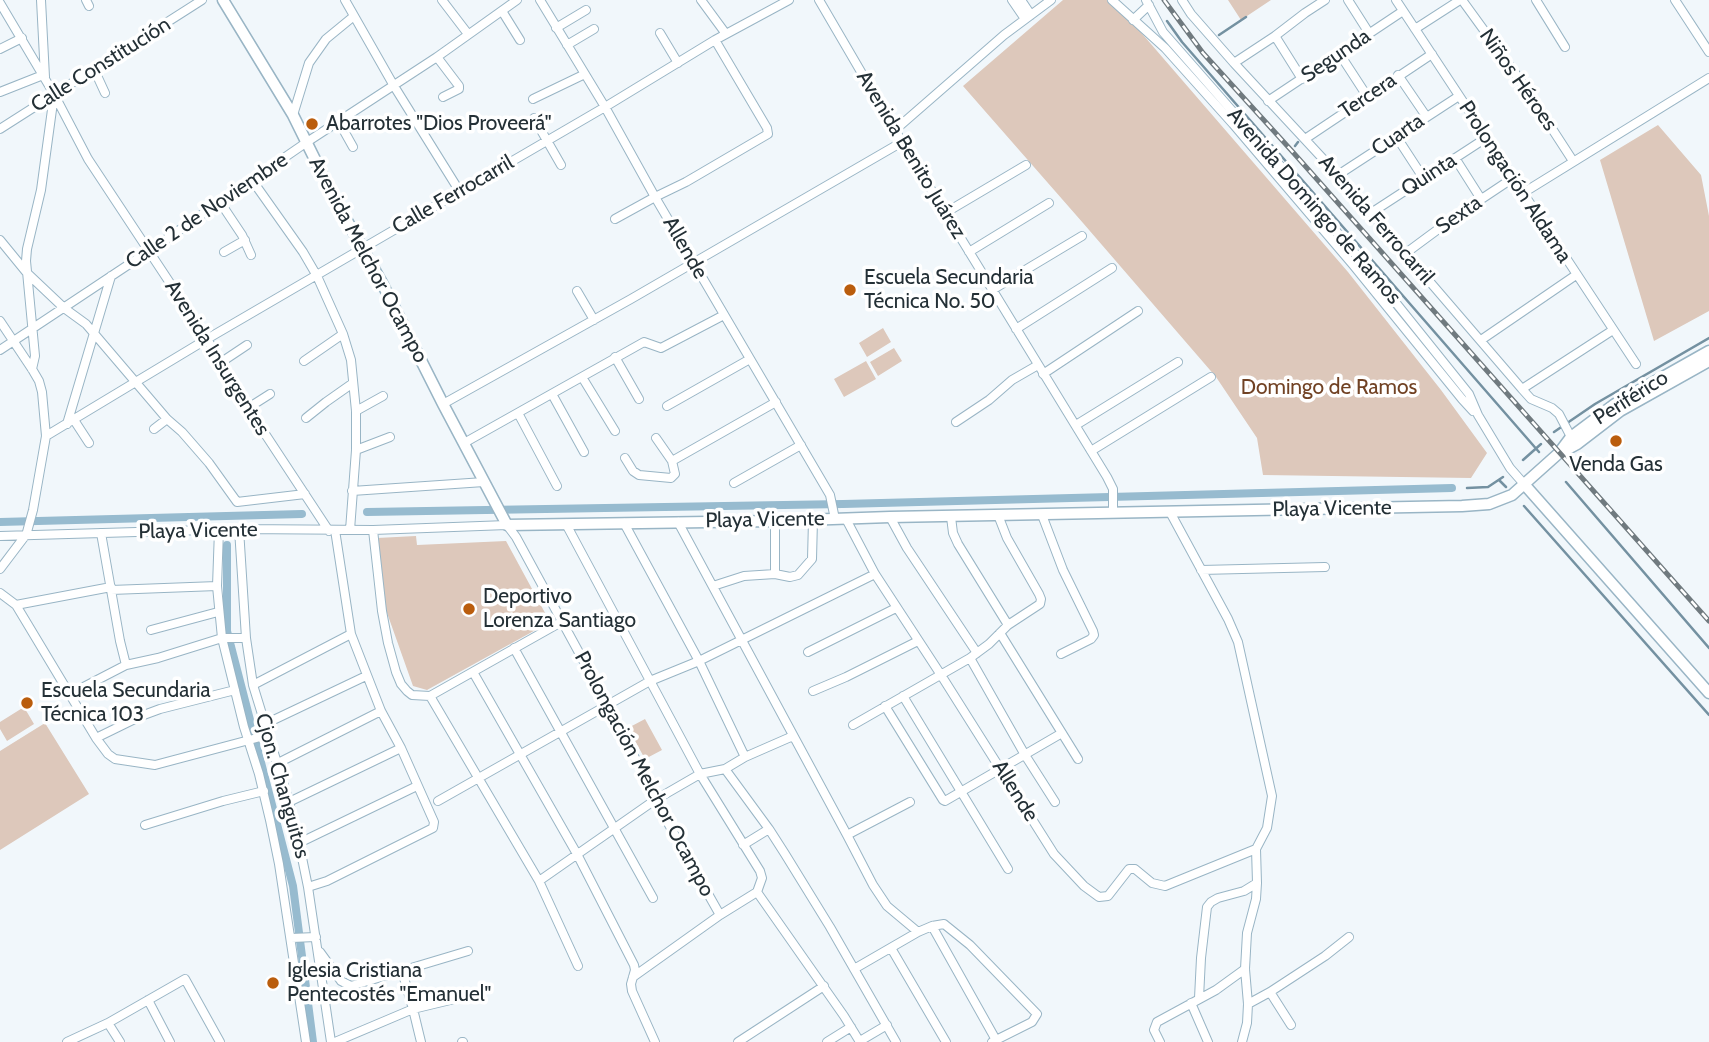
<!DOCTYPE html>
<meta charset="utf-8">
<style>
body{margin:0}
canvas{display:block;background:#f1f7fb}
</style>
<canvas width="1709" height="1042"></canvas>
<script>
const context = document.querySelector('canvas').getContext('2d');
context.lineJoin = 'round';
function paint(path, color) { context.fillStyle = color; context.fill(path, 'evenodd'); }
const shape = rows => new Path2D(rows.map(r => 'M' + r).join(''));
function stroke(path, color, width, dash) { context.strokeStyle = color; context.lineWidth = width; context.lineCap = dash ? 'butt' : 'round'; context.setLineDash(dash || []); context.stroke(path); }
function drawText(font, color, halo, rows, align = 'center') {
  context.font = font + ' Cabin,sans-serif'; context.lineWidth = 7; context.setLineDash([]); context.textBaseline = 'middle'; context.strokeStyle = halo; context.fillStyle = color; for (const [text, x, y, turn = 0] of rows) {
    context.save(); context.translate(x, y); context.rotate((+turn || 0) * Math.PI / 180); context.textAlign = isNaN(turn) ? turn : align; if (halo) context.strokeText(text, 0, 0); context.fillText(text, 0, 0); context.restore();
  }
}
const green = shape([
 [1063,0,1107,0,1138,29,1348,272,1441,390,1487,453,1471,478,1263,475,1257,438,1216,377,1083,223,963,86],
 [1228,0,1271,0,1241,20],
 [1658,125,1701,175,1709,216,1709,311,1654,341,1600,160],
 [883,328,891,342,867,357,859,343],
 [894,348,902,361,878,376,870,362],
 [866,361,876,379,844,397,834,379],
 [416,536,417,545,506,541,550,622,427,690,413,686,386,610,377,538],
 [24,707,34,724,7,741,0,729,0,722],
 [645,719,662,750,645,759,628,728],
 [45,723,89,794,0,850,0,751]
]);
const stream = shape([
 [1167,21,1182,42,1539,452],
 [1219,35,1246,17],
 [1295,146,1298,142],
 [1554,432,1595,404,1709,338],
 [1523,460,1541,444],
 [1499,480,1506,487],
 [1566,482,1709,648],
 [1467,488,1488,487,1503,477],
 [1524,506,1709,715]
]);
const canal = shape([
 [367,512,843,504,1452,488],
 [0,522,302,514],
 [227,545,227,631,293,886,313,1042]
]);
const minor = shape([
 [41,0,45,77],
 [86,0,89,6],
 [345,0,394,86,460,192],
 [442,0,468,34],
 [540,0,605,107,655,197,830,495,835,519],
 [701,0,726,34],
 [819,0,902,142,1107,477,1113,489,1113,513],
 [1012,0,1025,19],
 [1021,0,1031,15],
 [1112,0,1165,48,1233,124,1354,266,1462,399,1473,411],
 [1146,0,1163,32,1305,194,1388,293,1469,394,1478,415,1510,468,1524,484],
 [1182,0,1191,14,1234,63,1338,175,1522,389,1531,399,1552,408,1559,414,1571,437],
 [1348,0,1369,33],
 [1396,0,1636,364],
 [1462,0,1523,84,1573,161],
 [1536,0,1565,47],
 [1675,0,1709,52],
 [0,3,54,94,88,159,207,339,248,408,329,531],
 [502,11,520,40],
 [1133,20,1149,5],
 [556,28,586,10],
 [1415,29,1460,0],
 [660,33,678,63],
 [1275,36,1302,79],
 [567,45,594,29],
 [0,49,22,38],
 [1339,53,1367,96],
 [437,57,459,86,459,89,443,97],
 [1234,63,1275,36,1305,13,1325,0],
 [94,69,105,93],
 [1398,75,1426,116],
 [0,92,43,75],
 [533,99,585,74],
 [1268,101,1403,11],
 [293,115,309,63,326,39,354,16],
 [534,118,561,165],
 [339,122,353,147],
 [0,129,202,0],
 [895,130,1004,35,1051,0],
 [1396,136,1424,179],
 [1305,139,1432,54],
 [1455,158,1481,199],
 [1338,175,1459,96],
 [252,180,303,252,317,276,343,334,351,360,356,411,356,450,350,530],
 [1523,193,1709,78],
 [220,202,242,235,251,255],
 [945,213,1026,165],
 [1371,213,1486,138],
 [615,219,655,197,686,182,768,134,767,128,715,40],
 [0,240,27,273,64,308,86,324,167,419,182,432,209,463,237,502,305,494],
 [224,252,245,240],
 [969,252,1049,203],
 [1406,253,1456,216,1513,178],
 [992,290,1082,236],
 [577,291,594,320],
 [0,321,32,369,39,381,42,392,46,436,33,510,27,532,25,536,0,569],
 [1016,329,1112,268],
 [1481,340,1576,275],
 [0,350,149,251,307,142,437,57,517,0],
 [615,357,639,399],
 [304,361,343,334],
 [220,363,247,345],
 [32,369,35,356,26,261,27,249,41,190,54,95],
 [1043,374,1138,311],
 [582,377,615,431],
 [1522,389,1613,330],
 [552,394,584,452],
 [443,404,631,299,902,142],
 [667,406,750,359],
 [248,408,270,394],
 [356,411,383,396],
 [518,413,557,486],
 [306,418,326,402,353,383],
 [74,420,89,443],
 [956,422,989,400,1012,380,1038,365],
 [67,424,111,276],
 [1076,425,1178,362],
 [154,429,167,419],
 [46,436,207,339,605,107,715,40,789,0],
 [464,443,644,342,661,348,724,315],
 [356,450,390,437],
 [1091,451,1211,377],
 [625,458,633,471,639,475,671,478,675,474,672,461,656,438],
 [672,461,776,402],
 [734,483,801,445],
 [352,491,484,482],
 [1170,512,1228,619,1238,642,1272,796,1267,828,1256,849,1257,883,1244,891,1218,898,1211,902,1207,907,1201,958,1199,998],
 [1042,515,1063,570,1093,631,1094,635,1091,639,1061,654],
 [890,517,907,548,977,653],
 [951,517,953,533,958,544,1008,625],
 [846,519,875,574,941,675,1054,854,1084,886,1099,897,1108,896,1129,869,1135,869,1152,883,1165,886,1256,849],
 [678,522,847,835,873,885,887,906,918,932],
 [624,523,699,661,745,757],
 [566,524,700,774,760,871,762,878,757,892,844,1016,860,1042],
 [507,525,516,537,607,704,648,783,655,800,720,915],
 [239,529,246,638,253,685,289,802,299,843,308,887,331,1042],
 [219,530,217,586,222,638,244,727,259,774,270,820,279,864,306,1042],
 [373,530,382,611,388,643,396,672,401,684,407,691,412,695,430,696,563,621],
 [101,533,120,641,126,665],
 [0,536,239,529,373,530,507,525],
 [1201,570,1325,567],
 [775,574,775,521],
 [713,586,744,576,775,574,790,577,798,575,812,559,813,520],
 [111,590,217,586],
 [0,593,16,605,111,587],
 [16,605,96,738,108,754,115,759,155,765,268,735],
 [151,630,218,612],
 [1000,633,1078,759],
 [514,648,653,898],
 [808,652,896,608],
 [970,658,1025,755,1055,802],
 [473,672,577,854,634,965,635,970,631,984,632,991,655,1042],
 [253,685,351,634],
 [813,691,846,677,918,641],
 [70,694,126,665,158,658,222,638,246,638],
 [430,696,539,881,578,966],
 [903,696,1008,869],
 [885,706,943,800,945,801,1062,733],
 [265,724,366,676],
 [853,725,970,658,989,644,1008,625,1040,604,1041,599,1039,594,1007,538,998,515],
 [96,738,141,716,160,709,235,690],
 [278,763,381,711],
 [725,769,769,829,785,854,830,927,896,1042],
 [438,801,650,681,699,661,875,574],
 [289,802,401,748],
 [145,825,223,801,264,791],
 [847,835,910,802],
 [299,843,417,786],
 [743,845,769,829],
 [539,881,655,800,700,774,725,769,745,757,793,736],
 [308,887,327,881,433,828,434,822,401,748,381,711,351,634,335,530],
 [932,926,996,1040],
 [291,938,316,937],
 [891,948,946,1042],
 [320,952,341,981,351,986,468,951],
 [854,969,918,932,932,926,944,924,970,945,1037,1014,1032,1022,992,1042],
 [633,977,720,915,757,892],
 [1270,992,1291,1025],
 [148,1000,170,1042],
 [1191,1003,1208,1042],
 [1248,1004,1270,992,1325,956,1349,937],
 [108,1023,185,979,220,1042],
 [860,1041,887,1025],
 [67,1042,108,1023,120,1042],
 [335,1042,413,1009,402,971],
 [421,1042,413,1009,467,996],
 [462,1042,463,1042],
 [738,1042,824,986],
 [827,1042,851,1027],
 [1160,1042,1154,1030,1157,1022,1216,990,1245,969],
 [1242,1042,1247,1023,1248,1004,1245,969,1247,933,1256,899,1257,883]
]);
const major = shape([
 [223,0,293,115,332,194,382,283,443,404,507,525,775,521,890,517,1462,506,1489,504,1512,495,1559,453,1571,437,1615,404,1709,351],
 [1562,452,1577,444,1620,411,1709,361],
 [1524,484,1709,693]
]);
const rail = shape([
 [1164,0,1203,53,1291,150,1709,621]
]);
const markers = [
 [312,124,7,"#ba5d0d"],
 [850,290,7,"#ba5d0d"],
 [1616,441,7,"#ba5d0d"],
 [469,609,7,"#ba5d0d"],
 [27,703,7,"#ba5d0d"],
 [273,983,7,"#ba5d0d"]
];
const streetNames = [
 ["Segunda",1336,56,-34],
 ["Calle Constitución",101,65,-32],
 ["Niños Héroes",1518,80,55],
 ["Tercera",1368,96,-34],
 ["Cuarta",1398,135,-34],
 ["Avenida Benito Juárez",911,155,59],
 ["Quinta",1429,175,-33],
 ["Prolongación Aldama",1515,182,57],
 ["Calle Ferrocarril",453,195,-30],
 ["Avenida Domingo de Ramos",1314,206,49],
 ["Calle 2 de Noviembre",207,211,-34],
 ["Sexta",1459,215,-35],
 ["Avenida Ferrocarril",1376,220,49],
 ["Allende",685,248,60],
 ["Avenida Melchor Ocampo",368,260,62],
 ["Avenida Insurgentes",217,358,58],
 ["Periférico",1631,398,-32],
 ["Playa Vicente",1332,509,-1],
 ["Playa Vicente",765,520,-1],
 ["Playa Vicente",198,531,-1],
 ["Prolongación Melchor Ocampo",644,774,62],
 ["Cjon. Changuitos",282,786,74],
 ["Allende",1015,791,58]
];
const poiNames = [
 ["Abarrotes \"Dios Proveerá\"",326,124],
 ["Escuela Secundaria",864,278],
 ["Técnica No. 50",864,302],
 ["Venda Gas",1616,465,"center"],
 ["Deportivo",483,597],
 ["Lorenza Santiago",483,621],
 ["Escuela Secundaria",41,691],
 ["Técnica 103",41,715],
 ["Iglesia Cristiana",287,971],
 ["Pentecostés \"Emanuel\"",287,995]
];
const parkNames = [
 ["Domingo de Ramos",1329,388]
];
paint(green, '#ddc8bb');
stroke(stream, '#7491a1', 2.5);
stroke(canal, '#97bbcf', 8);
stroke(minor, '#99b5c5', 10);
stroke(major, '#99b5c5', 13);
stroke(minor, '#fff', 8);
stroke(major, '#fff', 10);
stroke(rail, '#707a7f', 5);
stroke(rail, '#fff', 2.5, [8]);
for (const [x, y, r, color] of markers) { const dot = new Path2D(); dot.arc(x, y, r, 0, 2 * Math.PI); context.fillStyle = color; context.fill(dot); stroke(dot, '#fff', 2.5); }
drawText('21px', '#243036', '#fff', streetNames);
drawText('21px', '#243036', '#fff', poiNames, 'left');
drawText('21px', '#714224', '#fff', parkNames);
</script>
